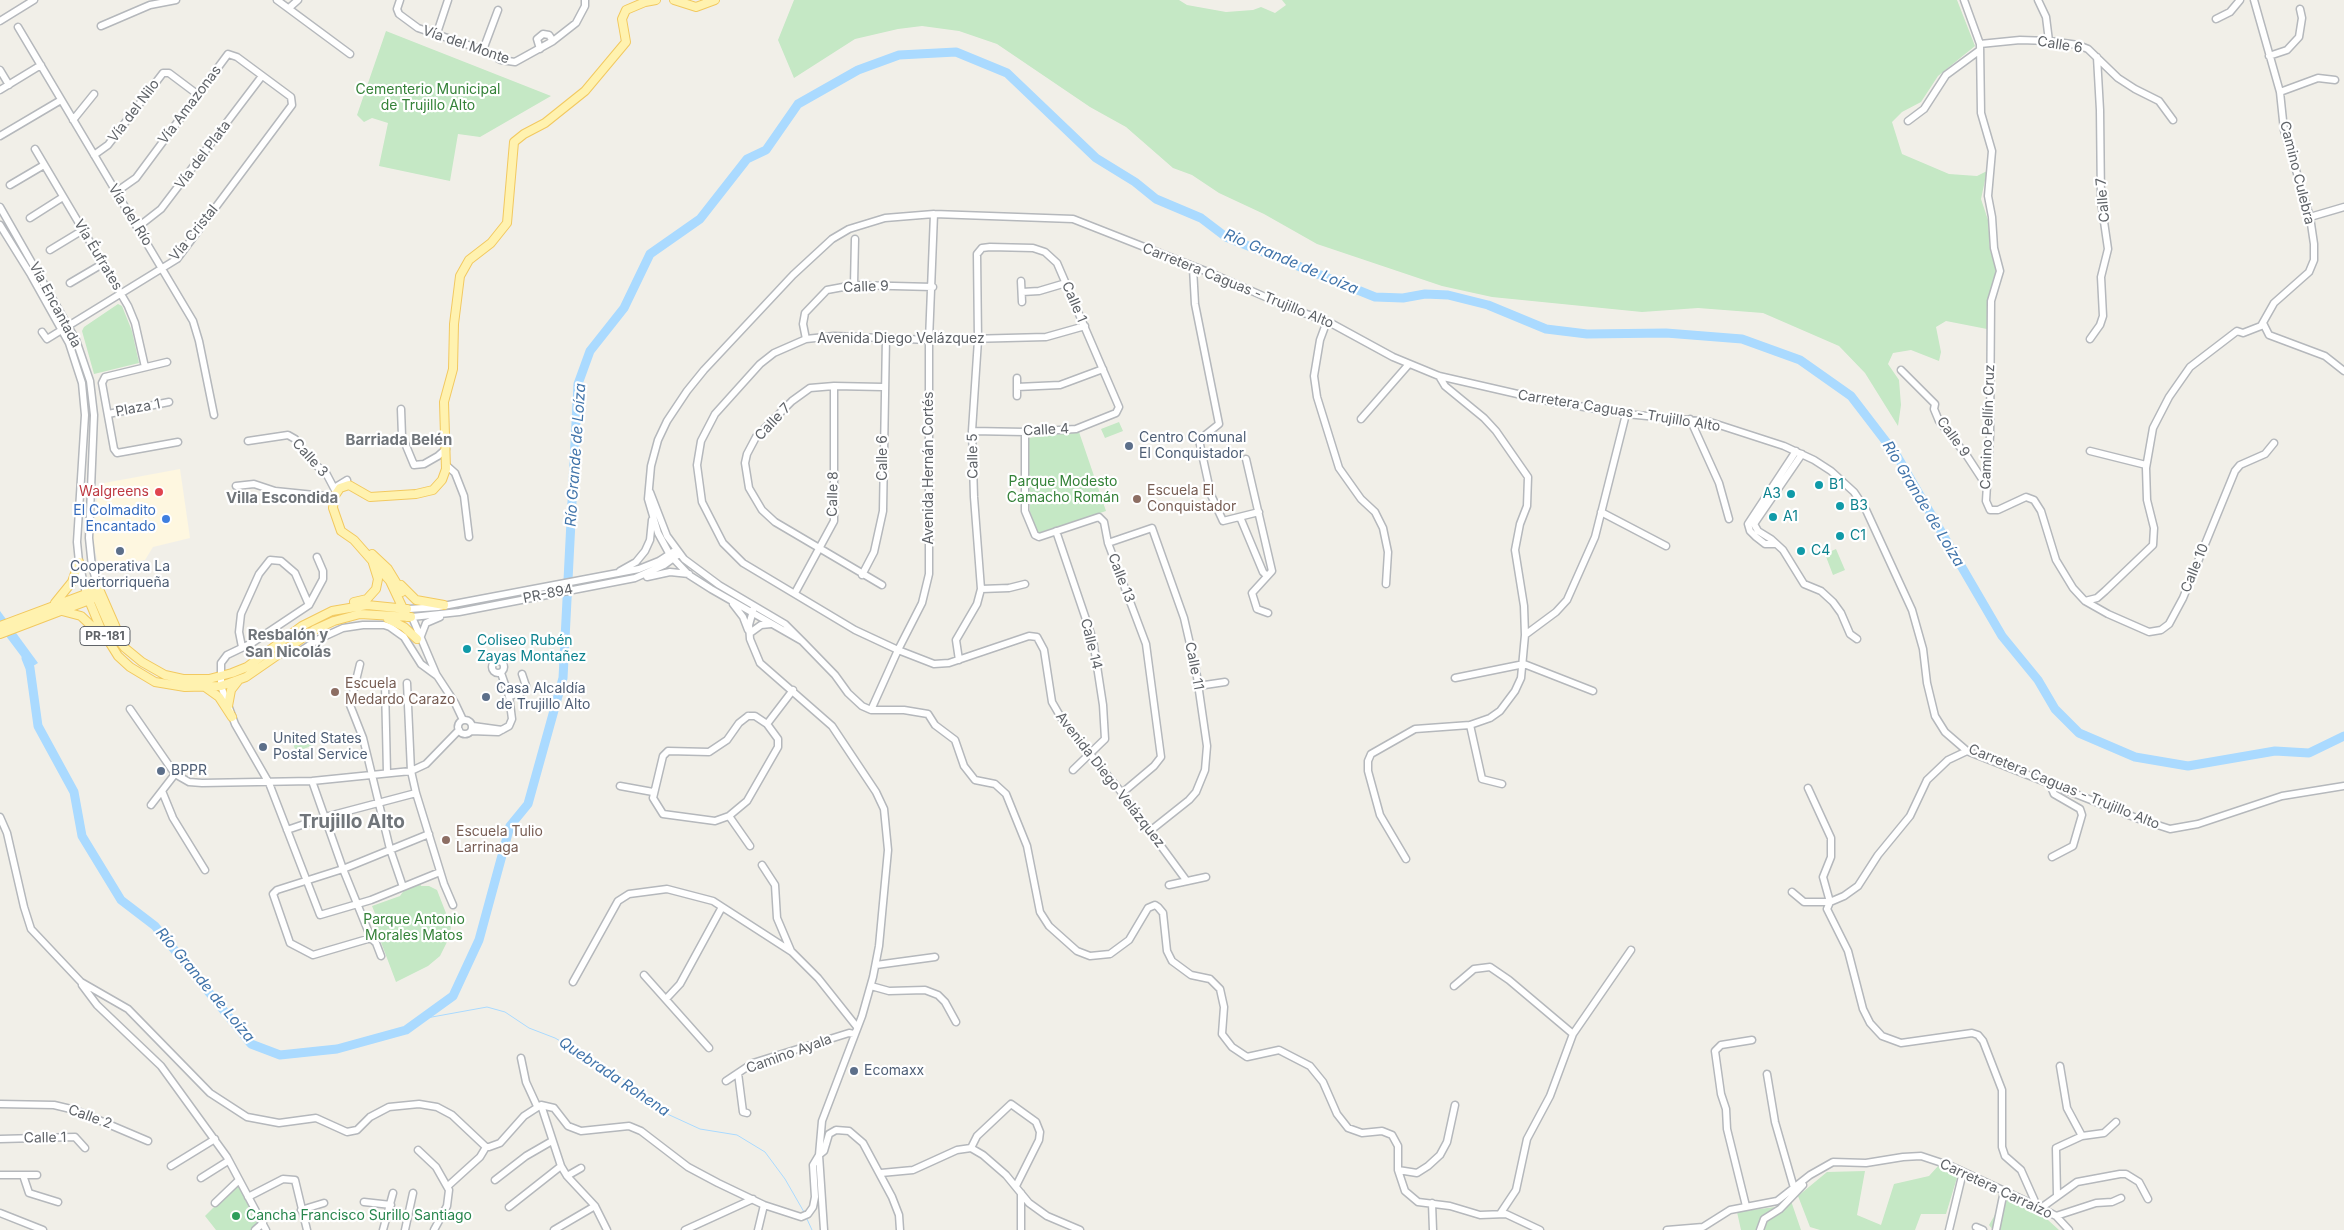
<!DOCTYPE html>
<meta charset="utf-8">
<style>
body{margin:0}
canvas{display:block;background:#f1efe8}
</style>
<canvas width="2344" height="1230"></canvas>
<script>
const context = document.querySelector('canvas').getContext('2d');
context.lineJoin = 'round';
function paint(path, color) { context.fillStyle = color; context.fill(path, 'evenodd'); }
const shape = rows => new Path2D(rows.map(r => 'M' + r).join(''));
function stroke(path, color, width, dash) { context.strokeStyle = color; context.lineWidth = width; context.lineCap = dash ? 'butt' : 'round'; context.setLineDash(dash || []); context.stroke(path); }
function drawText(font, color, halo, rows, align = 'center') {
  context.font = font + ' Inter,sans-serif'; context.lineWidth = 4.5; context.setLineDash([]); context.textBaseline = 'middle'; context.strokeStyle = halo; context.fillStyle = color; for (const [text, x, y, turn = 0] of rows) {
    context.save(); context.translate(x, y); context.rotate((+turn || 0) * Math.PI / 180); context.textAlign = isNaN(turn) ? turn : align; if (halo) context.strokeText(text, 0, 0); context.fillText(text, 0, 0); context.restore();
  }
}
const commercial = shape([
 [180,469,190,538,153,547,145,560,119,564,107,572,100,573,92,536,99,484]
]);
const green = shape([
 [794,0,1179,0,1187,5,1226,12,1253,10,1261,7,1275,13,1286,5,1282,0,1957,0,1975,46,1938,76,1921,102,1902,112,1892,122,1902,154,1949,174,1977,176,1987,171,1981,199,1988,220,1990,250,1996,270,1988,302,1987,329,1946,321,1936,327,1941,352,1939,361,1911,350,1893,353,1888,364,1899,380,1901,405,1898,426,1865,373,1839,346,1763,313,1698,308,1642,312,1492,297,1442,286,1317,244,1264,214,1219,193,1192,175,1173,168,1126,127,1090,107,997,44,959,31,922,26,898,29,855,39,794,78,778,40],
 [386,31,551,96,480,137,458,134,450,181,379,166,388,123,372,118,364,122,357,115],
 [118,304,122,306,132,331,139,363,94,374,82,331,84,327],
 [1119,422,1123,431,1105,438,1101,429],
 [1079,432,1106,511,1038,533,1030,512,1028,438],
 [1836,549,1845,570,1833,575,1825,554],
 [311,733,316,744,296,752,292,741],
 [420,883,421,886,429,886,437,890,451,926,450,936,440,956,428,966,396,982,373,921,376,916,372,906,400,896,405,889],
 [1939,1165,1959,1171,1946,1214,1921,1214,1915,1230,1820,1230,1810,1227,1798,1196,1827,1172,1865,1171,1857,1215,1881,1225,1894,1184,1929,1176],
 [238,1183,259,1222,251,1230,216,1230,205,1216],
 [1790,1198,1801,1230,1741,1230,1737,1212,1775,1207],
 [2007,1199,2037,1210,2059,1230,1993,1230,1989,1225,1999,1208]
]);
const water = shape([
 [0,611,38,663,30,668,0,628]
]);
const stream = shape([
 [421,1019,487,1007,505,1012,529,1028,555,1038,585,1055,628,1082,663,1112,700,1129,737,1135,765,1152,785,1179,804,1212],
 [807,1219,812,1230]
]);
const river = shape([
 [26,658,30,668,38,726,74,792,82,836,121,900,155,926,251,1044,280,1055,337,1049,406,1030,453,996,479,940,510,826,528,804,563,678,578,384,590,351,624,308,650,254,700,219,747,159,766,150,798,104,858,70,899,55,956,52,1007,73,1096,158,1135,182,1156,199,1201,218,1226,237,1375,297,1403,298,1425,294,1448,295,1488,305,1546,329,1587,334,1666,333,1742,339,1800,360,1851,396,1897,456,2002,636,2038,680,2055,709,2079,733,2135,757,2188,766,2275,751,2309,753,2344,736]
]);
const minor = shape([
 [277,0,350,54],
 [400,0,397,9,399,14,418,28,483,50,501,60,515,62,553,41,576,23,585,6,585,0],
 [1964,0,1980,44,1981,113,1992,151,1988,196,1992,217,1994,248,2000,271,1991,301,1990,436,1986,501,1990,510,1998,510,2026,497,2034,500,2041,511,2056,560,2073,588,2085,601,2097,598,2105,591,2153,545,2154,528,2147,500,2146,468,2153,428,2169,397,2190,367,2237,331,2243,333,2261,326,2274,303,2309,272,2314,260,2314,244,2310,217,2284,130,2280,92,2254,0],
 [2038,0,2046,17,2049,41],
 [289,8,298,0],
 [2216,19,2230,12,2240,0],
 [0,21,34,0],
 [101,26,150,5,176,0],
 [18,27,193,321,199,341,214,415],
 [437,33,448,0],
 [1980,44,2020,40,2050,41,2078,45,2088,49,2118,78,2135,89,2159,101,2173,120],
 [540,49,537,39,543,34,549,35,553,41],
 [483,50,498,10],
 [2269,56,2287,50,2299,37,2302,18,2300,9],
 [0,70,9,85],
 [0,90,41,65],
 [2280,92,2318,78,2335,80],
 [73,120,94,94],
 [1908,121,1924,109,1946,75,1980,50],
 [0,136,61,100],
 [35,149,128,306,135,323,145,367],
 [94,155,108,145,163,73,169,73,197,94],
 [10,185,44,165],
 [0,207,76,340,90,381,94,415,89,538,92,567,99,589],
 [2310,217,2344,207],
 [30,218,63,197],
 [0,225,31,275,69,343,82,383,85,415,77,542,79,562,86,593],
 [138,227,161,209,262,76],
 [50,250,83,230],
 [1193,268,1195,304,1219,424,1199,440,1211,495,1223,521,1259,512],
 [1021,281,1022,302],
 [70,283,104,263],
 [854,285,855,239],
 [1022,292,1039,291,1066,283],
 [1327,321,1320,340,1314,376,1317,397,1339,468,1361,499,1375,512,1383,528,1388,552,1386,584],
 [2263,323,2269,335,2325,356,2344,371],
 [1085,326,1046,337,929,340,834,336,806,339,774,353,760,364,715,414,701,441,697,465,702,502,723,543,743,563,855,630,898,650,934,664,949,663,1029,636,1037,637,1044,650,1052,702,1063,721,1122,793,1186,880],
 [42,332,47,339,177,259,292,105,291,97,237,57,228,54,136,178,116,192],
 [806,339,803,324,805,313,827,290,854,285,933,287],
 [2090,339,2100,325,2103,316,2101,277,2108,249,2101,201,2100,110,2097,57],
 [167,362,105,377,102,383,114,449,117,453,178,442],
 [1901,370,1935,404,1934,409,1939,421,1967,456,1986,485],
 [1439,376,1445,386,1484,418,1496,431,1528,477,1527,506,1520,524,1515,550,1524,606,1525,635],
 [1017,387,1060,385,1103,369],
 [1017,396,1017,378],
 [401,409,402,436,414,465,424,464,438,456,446,449],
 [108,414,169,402],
 [1361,419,1409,364],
 [1690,419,1719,483,1729,519],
 [1025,432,1025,511,1035,535,1039,537,1099,517,1104,522,1108,543,1146,644,1161,757,1154,766,1122,793],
 [248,441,288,435,295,439,313,463,326,473,336,492],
 [2090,451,2146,465],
 [1802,454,1754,524,1758,531,1771,539,1783,550,1804,584,1821,591,1833,602,1841,613,1850,634,1857,639],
 [1246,459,1272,571,1252,593,1257,609,1268,613],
 [446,465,455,473,464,496,469,537],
 [236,486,254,484,275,491,334,497],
 [334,488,347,480],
 [650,492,667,536,684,559,719,585,785,624,802,641],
 [1601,512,1666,546],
 [1240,517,1263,572,1267,576],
 [1056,531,1093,640,1103,705,1105,739,1073,770],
 [1108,543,1152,528,1184,618,1196,670,1207,746,1205,770,1196,792,1189,800,1150,831],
 [1776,544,1765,544,1756,537,1750,531,1748,524,1796,451],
 [317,557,323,571,323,579,309,605,252,643,227,655,221,663,221,686,235,724,269,783,320,915,371,900,440,872],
 [620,571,636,562,645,551,650,540,652,520],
 [862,575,874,552,883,511,886,337],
 [647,577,670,572,689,574],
 [882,585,775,522,762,510,749,488,745,463,747,454,756,437,792,401,810,388,834,386,883,387],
 [981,589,1009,588,1025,584],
 [795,593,834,521,834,386],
 [2085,601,2108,614,2149,632,2161,630,2169,624,2183,598,2235,471,2240,465,2265,454,2274,443],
 [733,604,743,617,748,630],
 [409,609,438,607,639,569,659,561,676,550],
 [750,633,761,625,771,624],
 [421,636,426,623,440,617],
 [242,647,239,632,241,614,259,574,270,560,281,561,295,573,309,605],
 [281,654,302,650,319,639,343,628,363,625,384,625,390,627,404,637,421,664,436,675],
 [959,660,956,640,977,604,981,589,974,497,972,431,978,340,977,254,982,248,990,247,1033,248,1045,252,1057,263,1119,407,1116,413,1076,429,1025,432,972,431],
 '492 667a6 6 0 1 1 12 0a6 6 0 1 1-12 0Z',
 [360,664,350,705,363,738,390,849,403,887],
 [501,673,509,696],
 [436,674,455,703,463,720],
 [437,676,412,617,459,612,635,578,664,565,679,554],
 [1455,678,1524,664,1593,691],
 [407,683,411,771,416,793,444,884,453,905],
 [385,685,387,773],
 [1198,686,1225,682],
 [130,709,175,774,189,782,202,783,312,781,411,771,426,764,459,730],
 [871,710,898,650,922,603,929,574,929,340,934,214],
 [748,716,755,716,767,724,778,739,778,747,747,801,729,816,715,821,663,814,653,798,663,756,668,751,709,752,727,740,739,723,748,716],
 '458 727a7 7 0 1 1 14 0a7 7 0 1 1-14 0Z',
 [767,724,793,690],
 [1470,725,1482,779,1502,784],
 [473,726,502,730],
 [471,731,498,732,509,726,512,719,509,696,521,693,526,686,522,674],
 [312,781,343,869,371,938,376,943,381,956],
 [2050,784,2054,794,2080,809,2082,815,2073,846,2052,857],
 [620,786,653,792],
 [1808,788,1831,838,1831,857,1823,877,1830,902],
 [162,791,173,818,205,870],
 [151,805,175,774],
 [729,816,750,846],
 [0,817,7,833,24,907,31,929,81,982,128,1009,210,1093,247,1117,279,1123,316,1118,347,1132,357,1130,370,1117,389,1107,419,1104,437,1107,452,1115,486,1147,489,1147,500,1143,524,1116,541,1105,554,1108,568,1126,581,1131,629,1126,641,1131,688,1167,718,1183,764,1205,801,1217,808,1214,813,1207,815,1197,813,1165,819,1155,822,1121,862,1016,873,977,879,946,888,850,884,809,876,792,832,726,760,663,750,639,749,625,754,607],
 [287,830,325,817,416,793],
 [1406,859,1380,815,1368,771,1368,761,1371,754,1415,729,1470,725,1490,718,1500,711,1515,691,1521,678,1525,635,1556,612,1567,600,1595,537,1626,414],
 [762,865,775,885,777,918,791,951],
 [1169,885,1206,877],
 [1792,892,1804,902,1830,902,1844,896,1858,886,1878,855,1910,816,1927,780,1948,760,1967,751],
 [1830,902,1827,909,1848,951,1863,1009,1870,1023,1882,1036,1901,1043,1972,1033,1978,1035,1983,1041,2002,1090,2002,1147,2005,1156,2021,1170,2037,1206],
 [371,938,313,955,290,943,273,894,277,890,343,869,429,834],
 [876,965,935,957],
 [644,975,709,1048],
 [573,982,618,901,629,894,667,889,713,901,792,952,818,978,857,1027],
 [82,985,97,1005,161,1066,227,1157,266,1230],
 [871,986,889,991,925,990,938,995,945,1002,956,1022],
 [1454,986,1474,969,1490,967,1509,980,1573,1034],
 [666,999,680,984,722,907],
 [521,1058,526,1082,537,1106],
 [2060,1066,2067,1108,2082,1136],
 [738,1073,743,1112,747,1113],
 [1767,1074,1775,1122,1794,1188],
 [726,1081,753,1063,849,1033,854,1034],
 [0,1104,54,1105,75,1110,148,1141],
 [541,1105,561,1166,567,1176,595,1206,607,1230],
 [0,1139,75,1137,85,1148],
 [971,1148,977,1136,1011,1104,1036,1122,1040,1132,1039,1140,1016,1186],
 [418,1150,436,1167,449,1190,447,1206,434,1230],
 [171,1166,215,1139],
 [1398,1170,1417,1173,1428,1166,1440,1155,1447,1142,1455,1105],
 [881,1173,913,1170,957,1150,971,1148,983,1155,1006,1175,1029,1203,1047,1216,1080,1230],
 [0,1175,37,1175],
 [23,1175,29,1193,58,1202],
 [567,1176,581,1168],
 [201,1178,228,1161],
 [495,1180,526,1156,552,1141],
 [448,1186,480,1157,486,1147],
 [2057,1195,2056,1148,2082,1136,2104,1133,2116,1122],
 [248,1197,283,1179,295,1180,307,1230],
 [364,1202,391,1205],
 [215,1203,239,1180],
 [1432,1203,1433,1230],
 [1746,1206,1727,1129,1726,1109,1721,1094,1715,1051,1721,1045,1752,1040],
 [509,1207,561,1166],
 [2041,1208,2077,1182,2120,1174,2126,1174,2139,1182,2148,1199],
 [301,1210,324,1203],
 [0,1213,43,1230],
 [1500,1214,1516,1190,1527,1139,1550,1096,1573,1034,1631,950],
 [2056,1216,2096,1203,2112,1202,2121,1198],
 [1976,1227,1983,1230],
 [255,1230,263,1223],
 [383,1230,393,1193],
 [405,1230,413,1193],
 [554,1230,595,1206],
 [685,1230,753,1199],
 [758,1230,764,1205],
 [824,1230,819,1155,824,1151,829,1134,836,1130,849,1131,863,1143,892,1197,899,1215,900,1230],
 [1021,1230,1021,1193],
 [1540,1230,1506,1214,1480,1215,1450,1206,1418,1202,1405,1191,1398,1170,1398,1146,1392,1135,1382,1131,1362,1133,1348,1128,1337,1114,1323,1082,1310,1066,1279,1050,1247,1057,1232,1047,1222,1034,1224,1007,1220,989,1210,979,1191,975,1172,961,1167,951,1163,913,1158,907,1155,905,1148,908,1129,940,1110,954,1090,956,1077,951,1049,926,1040,912,1027,846,1006,794,995,784,975,780,964,766,955,740,935,725,928,714,904,710,871,710,862,706,848,693,835,675,802,641,711,589,689,575,670,555,658,533,648,499,651,466,658,440,667,421,687,391,704,370,793,275,832,239,849,229,885,218,934,214,1073,219,1213,274,1295,310,1327,321,1393,357,1439,376,1548,401,1626,414,1710,422,1784,446,1814,460,1831,471,1854,492,1866,510,1912,610,1923,649,1927,683,1935,716,1945,732,1967,751,2139,819,2170,829,2198,824,2282,796,2344,786],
 [1667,1230,1703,1227,1730,1210,1777,1201,1810,1175,1833,1162,1866,1163,1903,1157,1921,1156,1951,1166,2041,1208,2056,1216,2069,1230],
 [1760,1230,1764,1219,1780,1209,1803,1185],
 [1949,1230,1963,1172],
 [1996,1230,2004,1191]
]);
const major = shape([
 [674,0,696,7,715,0],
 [372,554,388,569,402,592],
 [401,585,416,600,444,605],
 [99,589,120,637],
 [86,593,100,627,118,656,130,667,155,682,185,687,221,686,246,677,314,630,334,621,360,614,411,617],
 [354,602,367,599,376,589,378,579,373,563],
 [55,603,72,582,79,562],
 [62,611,81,616,100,634],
 [407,617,390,581,354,540,341,531,333,508,334,497,340,488,349,485,370,497,416,494,433,490,442,480,446,469,444,402,453,369,454,324,460,276,469,260,491,243,507,223,514,142,524,134,545,123,585,91,626,42,622,19,626,10,645,2,656,0],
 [388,619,404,627,417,639],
 [0,626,94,591,111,630,125,648,142,662,165,675,183,679,209,679,232,673,247,667,302,626,332,611,367,605,407,609],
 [0,634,92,599],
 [205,687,219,697,232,717],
 [228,706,231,690,238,681]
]);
const markers = [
 [1129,446,5,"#5c6f8a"],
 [1819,485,5,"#0f9aa8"],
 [159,492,5,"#e0444e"],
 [1791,494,5,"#0f9aa8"],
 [1137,499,5,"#8d6e63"],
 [1840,506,5,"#0f9aa8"],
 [1773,517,5,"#0f9aa8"],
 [166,519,5,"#3f7fe0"],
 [1840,536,5,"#0f9aa8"],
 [120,551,5,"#5c6f8a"],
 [1801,551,5,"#0f9aa8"],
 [467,649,5,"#0f9aa8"],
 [335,692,5,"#8d6e63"],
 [486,697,5,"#5c6f8a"],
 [263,747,5,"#5c6f8a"],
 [161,771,5,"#5c6f8a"],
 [446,840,5,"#8d6e63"],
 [854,1071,5,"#5c6f8a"],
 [236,1216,5,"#2e9e5b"]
];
const shields = [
 [105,636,50]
];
const shieldNames = [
 ["PR-181",105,636]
];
const streetNames = [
 ["Vía del Monte",466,45,19],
 ["Calle 6",2060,45,9],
 ["Vía Amazonas",190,105,-53],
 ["Vía del Nilo",134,111,-53],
 ["Vía del Plata",203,155,-53],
 ["Camino Culebra",2297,173,76],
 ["Calle 7",2103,200,-95],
 ["Vía del Río",130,215,58],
 ["Vía Cristal",194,233,-51],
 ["Vía Éufrates",98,255,59],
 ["Carretera Caguas - Trujillo Alto",1238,286,22],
 ["Calle 9",866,287,-2],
 ["Calle 1",1074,302,67],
 ["Vía Encantada",55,305,62],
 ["Avenida Diego Velázquez",901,339],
 ["Plaza 1",138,408,-11],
 ["Carretera Caguas - Trujillo Alto",1619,411,9],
 ["Calle 7",773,422,-47],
 ["Camino Pellín Cruz",1988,427,-88],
 ["Calle 4",1046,430,-3],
 ["Calle 9",1953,437,54],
 ["Calle 5",973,456,-91],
 ["Calle 3",310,458,48],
 ["Calle 6",883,458,-90],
 ["Avenida Hernán Cortés",929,468,-90],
 ["Calle 8",833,494,-89],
 ["Calle 10",2195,568,-68],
 ["Calle 13",1121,578,69],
 ["PR-894",548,594,-11],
 ["Calle 14",1091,644,76],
 ["Calle 11",1194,666,79],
 ["Avenida Diego Velázquez",1110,780,52],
 ["Carretera Caguas - Trujillo Alto",2064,787,22],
 ["Camino Ayala",789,1054,-20],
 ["Calle 2",90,1117,20],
 ["Calle 1",45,1138,-1],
 ["Carretera Carraízo",1996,1189,25]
];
const parkNames = [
 ["Cementerio Municipal",428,90],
 ["de Trujillo Alto",428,106],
 ["Parque Modesto",1063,482],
 ["Camacho Román",1063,498],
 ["Parque Antonio",414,920],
 ["Morales Matos",414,936]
];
const serviceNames = [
 ["Centro Comunal",1139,438],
 ["El Conquistador",1139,454],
 ["Cooperativa La",120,567,"center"],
 ["Puertorriqueña",120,583,"center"],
 ["Casa Alcaldía",496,689],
 ["de Trujillo Alto",496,705],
 ["United States",273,739],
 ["Postal Service",273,755],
 ["BPPR",171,771],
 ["Ecomaxx",864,1071]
];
const cultureNames = [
 ["B1",1829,485],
 ["A3",1781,494,"right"],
 ["B3",1850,506],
 ["A1",1783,517],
 ["C1",1850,536],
 ["C4",1811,551],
 ["Coliseo Rubén",477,641],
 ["Zayas Montañez",477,657]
];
const educationNames = [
 ["Escuela El",1147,491],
 ["Conquistador",1147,507],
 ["Escuela",345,684],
 ["Medardo Carazo",345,700],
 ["Escuela Tulio",456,832],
 ["Larrinaga",456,848]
];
const healthNames = [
 ["Walgreens",149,492]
];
const shopNames = [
 ["El Colmadito",156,511],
 ["Encantado",156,527]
];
const leisureNames = [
 ["Cancha Francisco Surillo Santiago",246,1216]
];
const waterNames = [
 ["Río Grande de Loíza",1291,262,23],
 ["Río Grande de Loíza",576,455,-86],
 ["Río Grande de Loíza",1923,504,59],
 ["Río Grande de Loíza",205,985,50],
 ["Quebrada Rohena",614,1077,34]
];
const neighbourhoodNames = [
 ["Barriada Belén",399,440],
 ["Villa Escondida",282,498],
 ["Resbalón y",288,635],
 ["San Nicolás",288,652]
];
const districtNames = [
 ["Trujillo Alto",352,822]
];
paint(commercial, '#fef7e0');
paint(green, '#c5e8c5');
paint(water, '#aadaff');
stroke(stream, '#aadaff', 1);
stroke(river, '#aadaff', 9);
stroke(minor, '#b5b8bc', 9);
stroke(major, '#f2c960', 10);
stroke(minor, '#fff', 6);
stroke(major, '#fff2af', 8);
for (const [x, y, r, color] of markers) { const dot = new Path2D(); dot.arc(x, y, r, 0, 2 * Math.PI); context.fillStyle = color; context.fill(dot); stroke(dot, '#fff', 2); }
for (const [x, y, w] of shields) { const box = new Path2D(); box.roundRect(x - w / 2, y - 9.5, w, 19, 4); context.fillStyle = '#fff'; context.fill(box); stroke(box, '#5f6368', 1); }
drawText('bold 12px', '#5f6368', null, shieldNames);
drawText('14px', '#5f6368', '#fff', streetNames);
drawText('14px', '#348238', '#fff', parkNames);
drawText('14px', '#4e5e75', '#fff', serviceNames, 'left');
drawText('14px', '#0d838f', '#fff', cultureNames, 'left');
drawText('14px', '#785e54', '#fff', educationNames, 'left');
drawText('14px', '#be3a42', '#fff', healthNames, 'right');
drawText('14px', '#366cbe', '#fff', shopNames, 'right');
drawText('14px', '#27864d', '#fff', leisureNames, 'left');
drawText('italic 15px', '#4174aa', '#fff', waterNames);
drawText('bold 15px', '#70757a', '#fff', neighbourhoodNames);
drawText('bold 19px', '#70757a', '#fff', districtNames);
</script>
